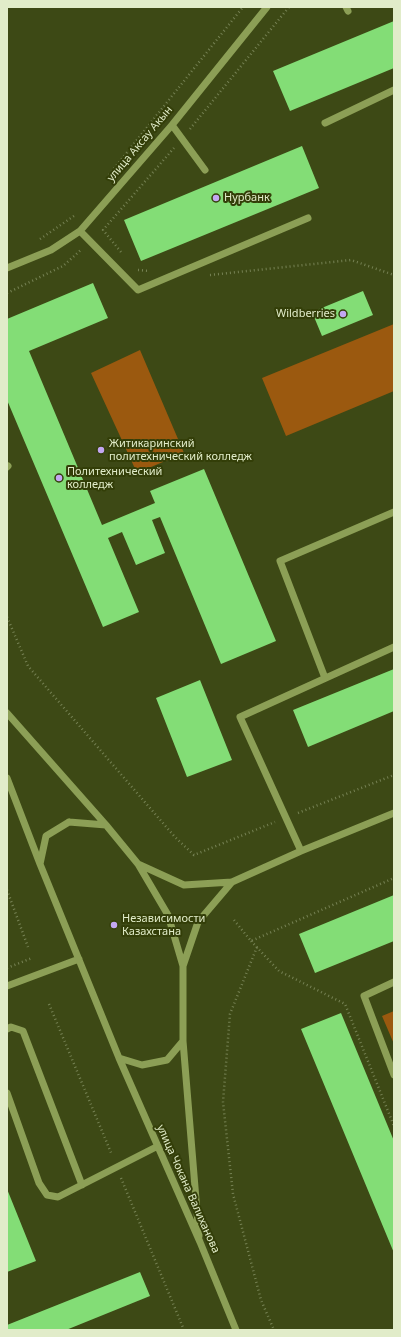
<!DOCTYPE html>
<meta charset="utf-8">
<style>
body{margin:0}
#map{position:relative;width:401px;height:1337px;overflow:hidden;background:#3d4915;font-family:"Noto Sans",sans-serif}
canvas{display:block}
.frame{position:absolute;inset:0;border:8px solid #e1ecc9;pointer-events:none}
</style>
<div id="map">
<canvas width="401" height="1337"></canvas>
<div class="frame"></div>
</div>
<script>
const context = document.querySelector('canvas').getContext('2d');
context.lineJoin = 'round';
function paint(path, color) { context.fillStyle = color; context.fill(path, 'evenodd'); }
const shape = rows => new Path2D(rows.map(r => 'M' + r).join(''));
function stroke(path, color, width, dash) { context.strokeStyle = color; context.lineWidth = width; context.lineCap = dash ? 'butt' : 'round'; context.setLineDash(dash || []); context.stroke(path); }
function drawText(font, color, halo, rows, align = 'center') {
  context.font = font + ' "Noto Sans",sans-serif'; context.lineWidth = 4; context.setLineDash([]); context.textBaseline = 'middle'; context.strokeStyle = halo; context.fillStyle = color; for (const [text, x, y, turn = 0] of rows) {
    context.save(); context.translate(x, y); context.rotate((+turn || 0) * Math.PI / 180); context.textAlign = isNaN(turn) ? turn : align; if (halo) context.strokeText(text, 0, 0); context.fillText(text, 0, 0); context.restore();
  }
}
const green = shape([
 [394,324,394,391,286,436,262,378],
 [140,350,184,453,137,473,91,373],
 [394,1011,394,1044,382,1016]
]);
const building = shape([
 [394,21,394,68,290,111,273,71],
 [302,146,319,188,141,261,124,220],
 [93,283,108,318,29,351,102,525,155,503,150,491,204,469,276,641,221,664,160,517,152,520,165,553,136,565,122,532,108,538,139,612,103,627,7,400,7,319],
 [363,291,373,315,322,336,312,312],
 [394,669,394,711,308,747,293,710],
 [200,680,232,760,187,777,156,698],
 [394,895,394,941,315,973,299,934],
 [341,1013,394,1141,394,1253,301,1029],
 [7,1189,36,1261,7,1272],
 [140,1272,150,1296,66,1330,7,1330,7,1325]
]);
const path = shape([
 [190,129,289,7],
 [109,175,243,7],
 [40,239,74,216],
 [121,252,103,230,174,148],
 [138,270,149,271],
 [210,275,351,260,394,275],
 [7,293,63,266,82,249],
 [7,617,28,666,174,836,194,855,275,822],
 [298,813,394,775],
 [7,890,28,947],
 [234,920,251,941,394,878],
 [251,941,279,971,345,1004,394,1126],
 [257,947,230,1014,223,1102,233,1194,261,1300,274,1330],
 [7,968,32,958],
 [49,1004,112,1155],
 [121,1178,184,1330]
]);
const minor = shape([
 [346,7,348,11],
 [325,123,394,90],
 [172,125,205,170],
 [80,231,138,290,308,218],
 [7,268,51,250,80,231,172,125,267,7],
 [7,467,8,466],
 [325,678,280,561,394,512],
 [7,713,106,825],
 [7,778,40,864],
 [69,822,106,825,138,864,168,915,183,966,183,1041,167,1060,142,1065,119,1058,40,864,46,836,69,822],
 [301,851,240,717,394,647],
 [138,864,184,885,232,882,301,851,394,813],
 [183,966,198,922,232,882],
 [394,982,364,996,394,1075],
 [7,986,79,959],
 [7,1029,11,1027,23,1031,82,1185],
 [183,1041,199,1236],
 [119,1058,200,1242,236,1330],
 [7,1093,39,1183,47,1195,58,1197,158,1146]
]);
const markers = [
 [216,198,4,"#c3a7f2"],
 [343,314,4,"#c3a7f2"],
 [101,450,4,"#c3a7f2"],
 [59,478,4,"#c3a7f2"],
 [114,925,4,"#c3a7f2"]
];
const streetNames = [
 ["улица Аксау Акын",140,144,-50],
 ["улица Чокана Валиханова",188,1189,66]
];
const poiNames = [
 ["Нурбанк",224,198],
 ["Wildberries",335,314,"right"],
 ["Житикаринский",109,444],
 ["политехнический колледж",109,457],
 ["Политехнический",67,472],
 ["колледж",67,485],
 ["Независимости",122,919],
 ["Казахстана",122,932]
];
paint(green, '#9b590f');
paint(building, '#83dd76');
stroke(path, '#768254', 2.5, [1, 3]);
stroke(minor, '#8c9f56', 7);
for (const [x, y, r, color] of markers) { const dot = new Path2D(); dot.arc(x, y, r, 0, 2 * Math.PI); context.fillStyle = color; context.fill(dot); stroke(dot, '#333e08', 1.5); }
drawText('11px', '#e1ecc9', '#333e08', streetNames);
drawText('11px', '#e1ecc9', '#333e08', poiNames, 'left');
</script>
